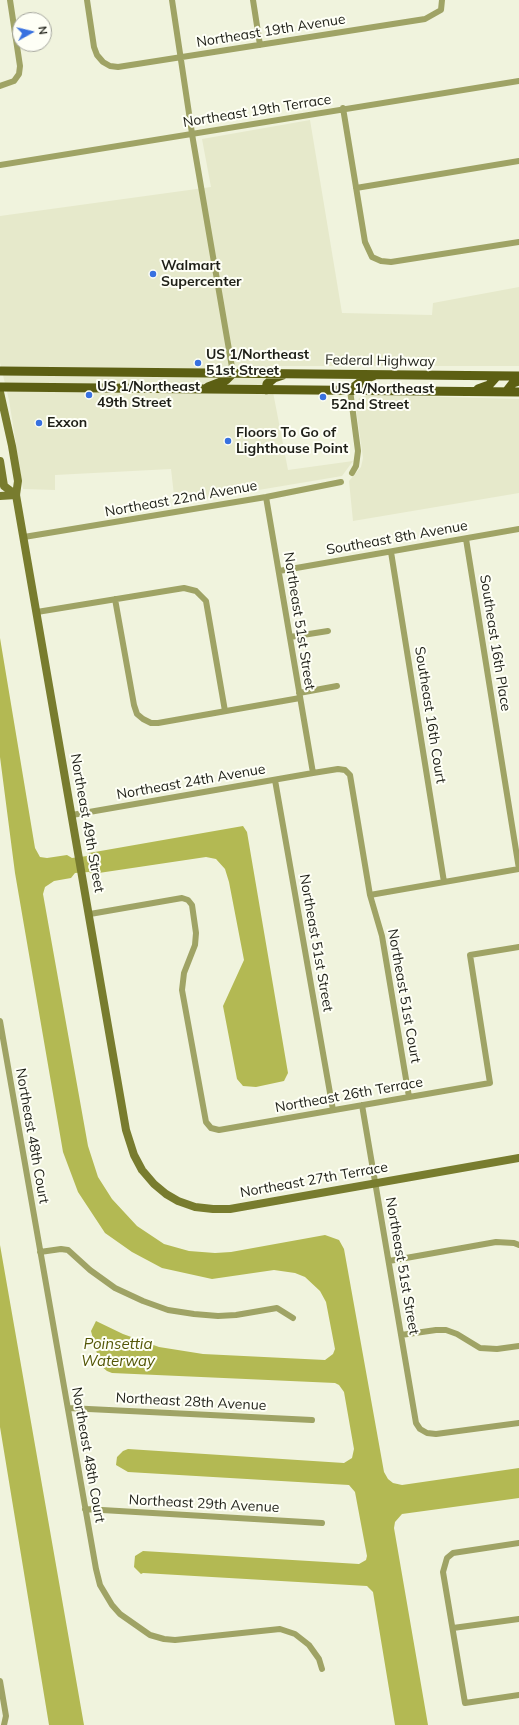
<!DOCTYPE html>
<style>
body{margin:0}
#map{position:relative;width:519px;height:1725px;overflow:hidden;background:#f0f3dd;font-family:Mulish,sans-serif}
canvas{display:block}
.north{position:absolute;left:12px;top:12px;width:40px;height:40px;box-sizing:border-box;background:#fefff6;border:1px solid #a4a59d;border-radius:50%;rotate:82deg;font-size:11px;font-weight:700;line-height:16px;text-align:center;color:#1e1f17}
.north::after{content:'';display:block;margin:auto;width:14px;height:18px;background:#3871e0;clip-path:polygon(50% 0,100% 100%,50% 72%,0 100%)}
</style>
<div id="map">
<canvas width="519" height="1725"></canvas>
<div class="north">N</div>
</div>
<script>
const context = document.querySelector('canvas').getContext('2d');
context.lineJoin = 'round';
function paint(path, color) { context.fillStyle = color; context.fill(path, 'evenodd'); }
const shape = rows => new Path2D(rows.map(r => 'M' + r).join(''));
function stroke(path, color, width, dash) { context.strokeStyle = color; context.lineWidth = width; context.lineCap = dash ? 'butt' : 'round'; context.setLineDash(dash || []); context.stroke(path); }
function drawText(font, color, halo, rows, align = 'center') {
  context.font = font + ' Mulish,sans-serif'; context.lineWidth = 4; context.setLineDash([]); context.textBaseline = 'middle'; context.strokeStyle = halo; context.fillStyle = color; for (const [text, x, y, turn = 0] of rows) {
    context.save(); context.translate(x, y); context.rotate((+turn || 0) * Math.PI / 180); context.textAlign = isNaN(turn) ? turn : align; if (halo) context.strokeText(text, 0, 0); context.fillText(text, 0, 0); context.restore();
  }
}
const built = shape([
 [310,120,342,313,432,315,433,303,519,287,519,366,268,366,288,470,353,461,342,476,175,504,171,469,55,475,55,490,23,489,9,400,0,363,0,216,211,187,202,139],
 [368,395,519,399,519,493,353,521,349,481,361,467,363,458,356,408,359,398]
]);
const forest = shape([
 [0,638,35,848,40,857,47,858,67,855,72,858,87,856,89,853,243,826,247,832,288,1073,284,1081,256,1087,243,1086,237,1079,223,1006,244,960,229,882,225,869,216,859,206,857,92,874,89,872,75,873,71,878,54,881,45,887,43,894,88,1146,98,1177,112,1199,137,1226,164,1244,189,1251,215,1253,231,1252,325,1235,339,1240,344,1249,384,1472,388,1479,393,1483,402,1485,519,1468,519,1498,402,1514,395,1522,394,1528,428,1725,395,1725,373,1592,367,1586,143,1573,141,1574,134,1567,135,1556,143,1551,359,1564,366,1560,367,1556,355,1492,349,1485,128,1472,116,1465,117,1457,123,1451,128,1449,344,1463,352,1458,354,1449,344,1392,339,1385,335,1383,112,1373,107,1371,101,1366,99,1361,91,1331,96,1321,123,1334,159,1347,203,1354,325,1360,333,1354,335,1349,326,1302,320,1291,305,1277,295,1273,274,1270,212,1279,162,1268,132,1252,105,1233,78,1192,63,1152,15,873,0,757],
 [0,1245,84,1725,49,1725,0,1427]
]);
const street = shape([
 [87,0,94,47,97,55,103,62,110,66,118,67,425,19,441,10,442,0],
 [172,0,193,140,233,373],
 [253,0,260,45],
 [0,86,14,81,19,74,20,66,10,0],
 [343,108,365,242,372,257,381,261,391,262,519,242],
 [0,165,519,81],
 [356,188,519,161],
 [350,390,358,451,356,466,352,473],
 [266,497,313,773],
 [24,537,266,497,341,482],
 [466,539,519,869],
 [391,552,444,882],
 [279,571,519,529],
 [115,599,134,705,137,714,143,719,151,723,158,723,300,698],
 [37,612,184,588,196,591,206,601,225,711],
 [290,637,328,631],
 [299,693,337,686],
 [275,780,333,1110],
 [72,815,313,773,338,769,345,770,350,775,370,895,382,936,409,1097],
 [370,895,519,869],
 [90,914,182,898,188,900,192,905,196,933,195,945,184,973,182,990,206,1122,211,1128,219,1130,490,1083,470,955,519,947],
 [0,1021,96,1569,100,1585,112,1605,120,1614,150,1635,164,1639,175,1640,280,1629,295,1634,309,1645,319,1659,322,1669],
 [362,1105,416,1423,420,1429,427,1433,436,1434,519,1423],
 [40,1252,61,1249,68,1250,90,1270,115,1288,143,1301,168,1310,194,1314,218,1316,236,1315,277,1308,293,1318],
 [389,1261,496,1242,514,1243,519,1245],
 [401,1335,436,1330,446,1330,457,1334,480,1348,497,1349,519,1346],
 [68,1408,312,1420],
 [85,1509,322,1523],
 [519,1543,453,1553,447,1558,443,1572,465,1703,519,1695],
 [453,1628,519,1619],
 [0,1681,6,1716,4,1725]
]);
const secondary = shape([
 [0,392,12,446,18,481,16,495,126,1130,134,1155,142,1170,154,1184,166,1194,178,1201,195,1207,213,1209,230,1209,519,1158],
 [0,461,4,486,16,495],
 [0,496,16,495]
]);
const primary = shape([
 [0,371,519,376],
 [0,387,519,392],
 [208,387,226,380,233,373],
 [478,389,489,385,497,376],
 [266,390,267,384,274,378,283,375],
 [350,390,364,379,373,376],
 [506,392,513,383,519,381]
]);
const markers = [
 [153,274,4,"#3871e0"],
 [198,363,4,"#3871e0"],
 [89,395,4,"#3871e0"],
 [323,397,4,"#3871e0"],
 [39,423,4,"#3871e0"],
 [228,441,4,"#3871e0"]
];
const streetNames = [
 ["Northeast 19th Avenue",271,31,-9],
 ["Northeast 19th Terrace",257,111,-9],
 ["Federal Highway",380,361,1],
 ["Northeast 22nd Avenue",181,499,-10],
 ["Southeast 8th Avenue",397,538,-10],
 ["Northeast 51st Street",299,621,81],
 ["Southeast 16th Place",495,643,81],
 ["Southeast 16th Court",430,715,81],
 ["Northeast 24th Avenue",191,782,-10],
 ["Northeast 49th Street",87,823,80],
 ["Northeast 51st Street",316,943,80],
 ["Northeast 51st Court",404,996,80],
 ["Northeast 26th Terrace",349,1095,-10],
 ["Northeast 48th Court",32,1136,80],
 ["Northeast 27th Terrace",314,1180,-10],
 ["Northeast 51st Street",402,1266,80],
 ["Northeast 28th Avenue",191,1402,3],
 ["Northeast 48th Court",88,1455,80],
 ["Northeast 29th Avenue",204,1504,3]
];
const poiNames = [
 ["Walmart",161,266],
 ["Supercenter",161,282],
 ["US 1/Northeast",206,355],
 ["51st Street",206,371],
 ["US 1/Northeast",97,387],
 ["49th Street",97,403],
 ["US 1/Northeast",331,389],
 ["52nd Street",331,405],
 ["Exxon",47,423],
 ["Floors To Go of",236,433],
 ["Lighthouse Point",236,449]
];
const waterNames = [
 ["Poinsettia",118,1344],
 ["Waterway",118,1361]
];
paint(built, '#e6e9cb');
paint(forest, '#b3b953');
stroke(street, '#9fa365', 6);
stroke(secondary, '#787c2e', 8);
stroke(primary, '#5c5f13', 9);
for (const [x, y, r, color] of markers) { const dot = new Path2D(); dot.arc(x, y, r, 0, 2 * Math.PI); context.fillStyle = color; context.fill(dot); stroke(dot, '#fefff6', 1.5); }
drawText('14px', '#1e1f17', '#fefff6', streetNames);
drawText('bold 14px', '#1e1f17', '#fefff6', poiNames, 'left');
drawText('italic 15px', '#535606', '#fefff6', waterNames);
</script>
